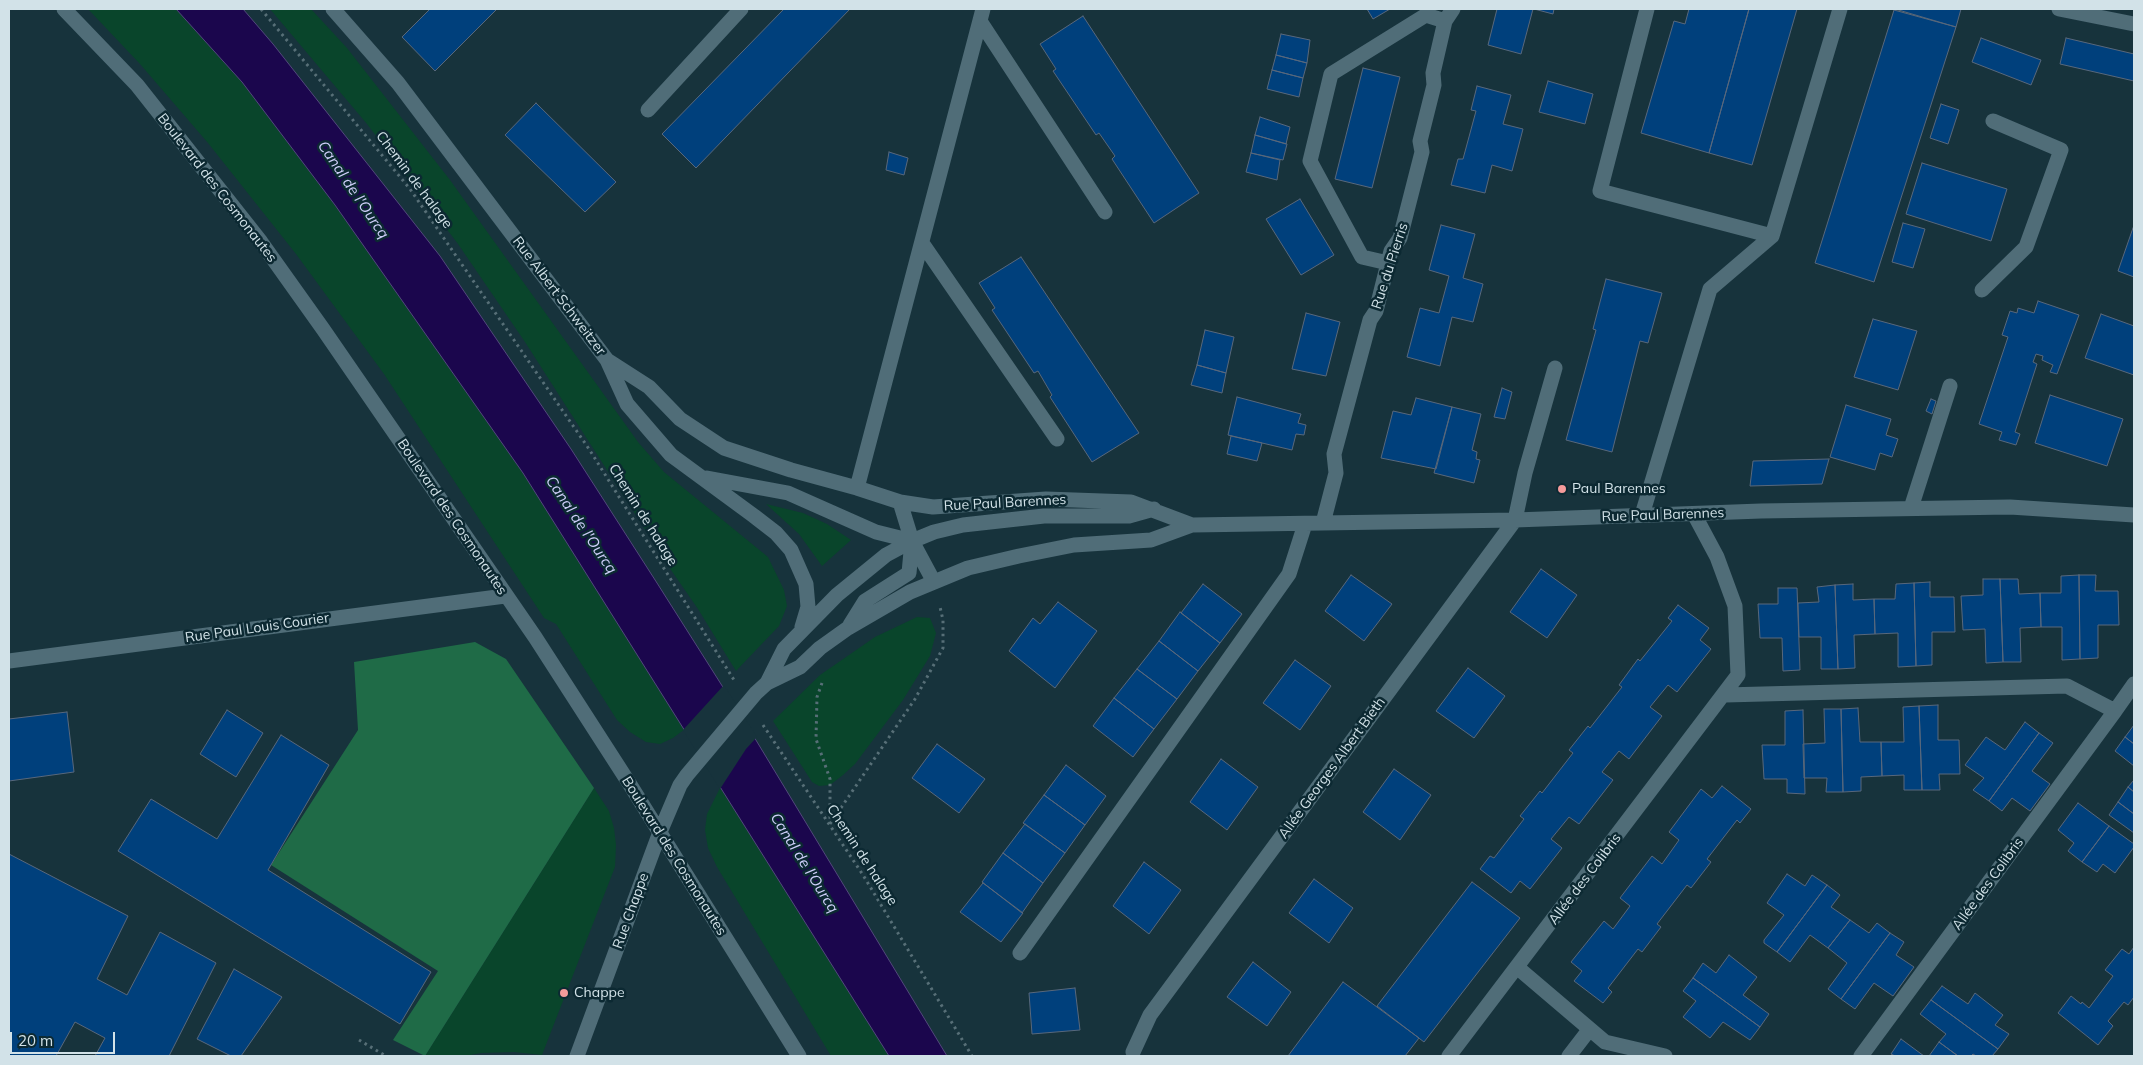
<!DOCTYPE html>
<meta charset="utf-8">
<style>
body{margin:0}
#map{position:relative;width:2143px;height:1065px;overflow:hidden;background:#17333c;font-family:Mulish,sans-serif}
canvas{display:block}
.frame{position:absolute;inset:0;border:10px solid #d2e2e8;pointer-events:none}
.scale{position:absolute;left:10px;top:1032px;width:105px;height:22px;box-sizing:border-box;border:2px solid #d2e2e8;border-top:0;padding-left:6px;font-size:15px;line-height:18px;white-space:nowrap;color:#d2e2e8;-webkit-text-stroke:4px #0c2932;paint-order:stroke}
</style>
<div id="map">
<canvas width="2143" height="1065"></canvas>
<div class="frame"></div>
<div class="scale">20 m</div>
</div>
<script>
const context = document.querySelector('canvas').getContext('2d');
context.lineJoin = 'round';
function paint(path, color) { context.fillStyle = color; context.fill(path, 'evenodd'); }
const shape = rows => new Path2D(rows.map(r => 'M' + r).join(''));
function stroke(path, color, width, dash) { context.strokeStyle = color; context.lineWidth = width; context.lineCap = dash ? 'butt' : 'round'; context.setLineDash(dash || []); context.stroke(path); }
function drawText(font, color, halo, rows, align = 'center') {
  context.font = font + ' Mulish,sans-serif'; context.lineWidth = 5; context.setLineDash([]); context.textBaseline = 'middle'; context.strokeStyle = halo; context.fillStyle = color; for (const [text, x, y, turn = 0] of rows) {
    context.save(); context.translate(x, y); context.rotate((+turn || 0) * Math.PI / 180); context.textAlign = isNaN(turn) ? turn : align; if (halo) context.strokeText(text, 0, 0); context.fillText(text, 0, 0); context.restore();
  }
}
const green = shape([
 [88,9,176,9,242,82,335,205,523,473,685,729,673,738,660,744,646,742,630,732,617,720,556,624,544,618,384,374,296,254,208,143,140,64],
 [270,9,311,9,347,48,450,180,638,442,664,472,768,557,784,590,787,606,779,626,736,671,698,609,671,570,525,342,458,244,367,124],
 [766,504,803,513,827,524,851,540,822,566,799,534],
 [917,617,930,618,936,633,930,656,903,700,855,764,843,775,830,785,819,786,812,782,773,721,820,675,875,637],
 [721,786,859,1006,889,1056,831,1056,717,867,708,848,705,830,707,814],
 [594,788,609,811,614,828,616,845,615,867,542,1055,514,1052,481,1053,465,1056,425,1056]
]);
const forest = shape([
 [475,642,506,659,594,788,425,1056,393,1040,438,971,271,865,358,730,354,662]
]);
const water = shape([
 [176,9,243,9,273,44,440,256,571,449,657,583,745,722,947,1056,889,1056,523,473,335,205,242,82,176,9]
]);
const pier = shape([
 [724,685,757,737,746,749,720,789,683,730]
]);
const building = shape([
 [430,9,497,9,435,71,402,37,430,9],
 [784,9,850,9,696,168,662,134,784,9],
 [1367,9,1390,9,1373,19,1367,9],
 [1497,9,1533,9,1521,54,1488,45,1497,9],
 [1534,9,1554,9,1553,14,1534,9],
 [1689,9,1749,9,1709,153,1641,133,1674,21,1685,24,1689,9],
 [1749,9,1797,9,1752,165,1709,153,1749,9],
 [1895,9,1961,9,1956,27,1895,9],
 [1894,10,1956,27,1874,282,1815,263,1894,10],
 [1083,16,1199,193,1154,223,1112,159,1115,156,1099,133,1096,135,1053,71,1056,69,1040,44,1083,16],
 [1281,34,1310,40,1307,63,1276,55,1281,34],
 [1981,38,2041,60,2031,85,1972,62,1981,38],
 [2066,38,2134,54,2134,81,2060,64,2066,38],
 [1276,55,1307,63,1303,78,1272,70,1276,55],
 [1363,68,1400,77,1372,188,1335,179,1363,68],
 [1272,70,1303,78,1299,97,1267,89,1272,70],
 [1548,81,1593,94,1585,124,1539,112,1548,81],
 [1477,86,1511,95,1503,124,1523,129,1512,171,1492,165,1485,193,1451,185,1458,159,1463,159,1476,111,1471,110,1477,86],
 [536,103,616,182,585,212,505,135,536,103],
 [1941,104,1959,110,1948,144,1930,138,1941,104],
 [1260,117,1290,127,1286,144,1255,135,1260,117],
 [1255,135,1287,144,1283,160,1251,153,1255,135],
 [889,152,908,158,904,175,886,170,889,152],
 [1251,153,1280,160,1277,180,1246,172,1251,153],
 [1922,163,2007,189,1991,241,1906,214,1922,163],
 [1300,199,1334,255,1301,275,1266,219,1300,199],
 [1903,223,1925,229,1913,268,1892,262,1903,223],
 [1441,225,1475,234,1463,278,1483,284,1473,322,1452,317,1440,366,1407,357,1420,308,1439,313,1449,276,1429,270,1441,225],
 [2133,228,2134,228,2134,277,2118,271,2133,228],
 [1021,257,1139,433,1092,462,1050,397,1052,395,1038,371,1034,373,992,310,995,308,979,283,1021,257],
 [1606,279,1662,293,1648,343,1640,341,1612,452,1566,440,1596,330,1593,329,1606,279],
 [2038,301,2079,315,2057,374,2050,372,2053,365,2042,360,2043,356,2036,354,2033,362,2037,364,2015,432,2020,434,2016,445,1999,440,2002,432,1979,424,2008,337,2002,335,2010,311,2017,313,2018,308,2034,313,2038,301],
 [1306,313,1340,322,1326,376,1292,369,1306,313],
 [2101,314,2134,326,2134,375,2085,358,2101,314],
 [1873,319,1917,331,1898,390,1854,377,1873,319],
 [1205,330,1234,337,1226,373,1197,365,1205,330],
 [1197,365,1226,373,1222,393,1191,385,1197,365],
 [1502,388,1512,392,1505,419,1494,417,1502,388],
 [2050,395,2123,419,2107,466,2035,443,2050,395],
 [1237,397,1301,414,1298,423,1306,425,1304,435,1296,434,1292,450,1228,435,1237,397],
 [1416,398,1452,407,1436,469,1381,458,1393,411,1411,415,1416,398],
 [1931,399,1936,401,1932,414,1926,411,1931,399],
 [1846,405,1891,419,1886,435,1898,439,1892,457,1880,453,1875,470,1830,457,1846,405],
 [1452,407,1481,414,1472,450,1477,452,1476,459,1480,460,1474,483,1434,473,1452,407],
 [1231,436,1262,443,1257,461,1227,454,1231,436],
 [1829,459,1822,484,1750,486,1753,461,1829,459],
 [1541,569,1577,595,1547,638,1510,612,1541,569],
 [1351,575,1392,604,1364,641,1325,611,1351,575],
 [2079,575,2080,659,2062,660,2062,627,2041,627,2040,593,2061,593,2061,576,2079,575],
 [2079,575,2096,575,2095,591,2118,591,2119,625,2098,625,2098,658,2080,659,2079,575],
 [1983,579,2000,579,2003,662,1986,663,1985,629,1963,630,1961,596,1983,595,1983,579],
 [2000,579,2018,579,2019,594,2040,593,2041,627,2020,628,2021,662,2003,662,2000,579],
 [1930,582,1930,597,1954,597,1955,632,1932,632,1932,665,1916,666,1914,583,1930,582],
 [1914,583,1916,666,1898,667,1898,633,1875,634,1874,599,1895,599,1896,584,1914,583],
 [1203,584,1242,614,1220,643,1181,613,1203,584],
 [1853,584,1853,600,1874,599,1875,634,1854,635,1855,668,1838,669,1835,585,1853,584],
 [1835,585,1838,669,1821,669,1821,637,1799,637,1798,603,1819,602,1817,587,1835,585],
 [1778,588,1797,588,1800,670,1783,671,1782,638,1760,638,1758,604,1778,604,1778,588],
 [1058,602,1097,631,1055,688,1009,651,1033,618,1040,624,1058,602],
 [1678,605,1709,628,1700,640,1711,649,1677,692,1668,685,1650,707,1662,716,1629,759,1619,751,1602,772,1613,780,1579,824,1569,817,1551,839,1562,848,1530,889,1520,881,1511,893,1480,869,1490,856,1494,858,1524,819,1520,816,1540,791,1542,793,1573,753,1569,750,1588,726,1590,728,1622,687,1619,685,1638,659,1640,661,1672,621,1668,618,1678,605],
 [1180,612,1220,643,1198,671,1159,641,1180,612],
 [1159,641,1198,671,1177,699,1137,669,1159,641],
 [1295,660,1331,686,1300,730,1263,703,1295,660],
 [1468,668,1505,696,1474,738,1436,711,1468,668],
 [1137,669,1177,699,1154,729,1114,698,1137,669],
 [1114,698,1154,729,1133,757,1093,726,1114,698],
 [1938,705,1938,740,1959,740,1960,774,1939,774,1940,790,1922,790,1919,706,1938,705],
 [1919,706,1922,790,1904,790,1904,775,1882,776,1881,742,1904,742,1903,707,1919,706],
 [1858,708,1860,742,1881,742,1882,776,1861,777,1861,791,1843,792,1841,709,1858,708],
 [1824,709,1841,709,1843,792,1826,792,1827,778,1804,778,1803,744,1825,743,1824,709],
 [227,710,263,733,236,777,200,754,227,710],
 [1803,710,1805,794,1787,793,1787,779,1764,779,1762,745,1785,745,1785,711,1803,710],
 [67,712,74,772,9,781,9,719,67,712],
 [2025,722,2039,733,1989,801,1973,790,1984,778,1965,765,1986,737,2005,750,2025,722],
 [2134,725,2134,744,2125,737,2134,725],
 [2039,733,2053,743,2032,771,2050,784,2030,811,2012,798,2002,811,1989,801,2039,733],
 [281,735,329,765,268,870,431,972,400,1024,118,851,151,799,217,839,281,735],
 [2125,737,2134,744,2134,766,2115,751,2125,737],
 [937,744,985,779,959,813,912,778,937,744],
 [1221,759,1258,787,1227,830,1190,802,1221,759],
 [1066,765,1106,796,1085,825,1044,795,1066,765],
 [1394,769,1431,795,1400,840,1363,812,1394,769],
 [2134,780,2134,792,2128,787,2134,780],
 [1722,786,1751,809,1740,823,1737,820,1707,859,1711,862,1691,888,1687,885,1657,924,1661,927,1642,952,1638,949,1608,988,1612,992,1603,1003,1574,981,1582,971,1571,962,1604,921,1613,929,1630,906,1620,898,1652,856,1662,864,1679,840,1669,832,1701,789,1712,798,1722,786],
 [2128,787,2134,792,2134,814,2118,802,2128,787],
 [1044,795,1085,825,1065,853,1023,823,1044,795],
 [2118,802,2134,814,2134,833,2109,815,2118,802],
 [2078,803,2109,826,2082,862,2068,851,2074,843,2058,830,2078,803],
 [1025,824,1065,853,1043,883,1003,853,1025,824],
 [2109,826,2134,844,2134,847,2115,873,2103,864,2097,872,2082,862,2109,826],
 [1003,853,1043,883,1022,913,982,882,1003,853],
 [9,854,128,916,97,979,127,995,160,932,216,963,169,1056,95,1056,105,1038,75,1022,56,1056,9,1056,9,854],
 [1144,862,1181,890,1149,934,1113,906,1144,862],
 [1787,874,1805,886,1812,875,1827,885,1777,952,1764,943,1764,940,1784,915,1767,903,1787,874],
 [1314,879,1353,908,1329,943,1289,913,1314,879],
 [1472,882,1520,918,1424,1042,1377,1006,1472,882],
 [983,883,1023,913,1001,942,960,912,983,883],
 [1827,885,1840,895,1831,907,1850,920,1828,948,1810,935,1790,962,1777,952,1827,885],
 [1850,920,1869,933,1877,923,1890,933,1841,999,1828,989,1847,963,1828,948,1850,920],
 [1890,933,1904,942,1896,955,1914,967,1893,996,1874,983,1855,1009,1841,999,1890,933],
 [2134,947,2134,997,2128,1005,2124,1002,2108,1021,2113,1026,2098,1045,2058,1013,2071,996,2081,1004,2082,1002,2089,1008,2113,976,2105,970,2122,949,2129,954,2134,947],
 [1729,955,1757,977,1743,995,1769,1014,1760,1027,1693,978,1703,963,1716,973,1729,955],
 [1253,962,1291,992,1267,1026,1227,997,1253,962],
 [234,969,282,997,241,1056,231,1056,197,1039,234,969],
 [1693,978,1760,1027,1750,1040,1723,1022,1710,1038,1683,1017,1696,1001,1683,991,1693,978],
 [1343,982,1419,1038,1405,1056,1288,1056,1343,982],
 [1942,986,1968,1004,1975,993,2003,1015,1995,1025,2009,1034,1998,1049,1931,1000,1942,986],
 [1075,988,1080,1030,1032,1034,1029,993,1075,988],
 [1931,1000,1998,1049,1992,1056,1976,1056,1973,1054,1971,1056,1958,1056,1939,1042,1946,1034,1920,1014,1931,1000],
 [1901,1039,1924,1056,1895,1056,1891,1054,1901,1039],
 [1939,1042,1958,1056,1929,1056,1939,1042]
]);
const path = shape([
 [261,9,410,189,589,449,734,680],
 [822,683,817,697,816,739,830,779,830,824],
 [763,725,863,875,972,1056],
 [830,824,915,699,943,648,943,620,940,607],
 [359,1040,386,1056]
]);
const minor = shape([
 [64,9,137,85,261,242,323,329,535,637,629,783,799,1056],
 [333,9,398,83,607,360,649,387,680,419,724,448,791,470,857,488,900,502,933,507,1046,499,1131,502,1192,525],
 [1647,9,1600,191,1772,236],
 [2059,9,2134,24],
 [980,21,1105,212],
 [648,110,741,9],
 [922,243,1057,439],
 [1388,263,1362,257,1310,161,1331,74,1426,15,1445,21],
 [1982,290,2026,247,2061,150,1993,121],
 [607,360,627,404,671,455,754,516,776,533,791,550,806,584,808,607,802,627],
 [707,478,788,493,876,532,912,541],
 [857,488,983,9],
 [900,502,912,541,934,582],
 [1911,508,1950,386],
 [1642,515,1710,289,1772,236,1840,9],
 [1323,523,1336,473,1334,454,1370,320,1376,311,1391,251,1400,238,1422,152,1420,141,1434,85,1433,73,1445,21,1453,9],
 [850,625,865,601,909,573,912,541],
 [9,661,505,596],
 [767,683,784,649,837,595,886,555,912,541,934,532,963,525,1044,516,1129,516,1154,509],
 [1725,695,2067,686,2115,711,2134,684],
 [1020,953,1289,574,1305,524],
 [1518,968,1605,1042,1665,1056],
 [1133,1052,1150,1015,1515,520,1525,473,1555,368],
 [577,1056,660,832,680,785,687,775,756,693,767,683,800,667,820,648,848,628,910,592,968,568,1019,556,1074,545,1151,540,1192,525,1515,520,1761,511,2010,507,2134,515],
 [1449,1056,1738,675,1735,606,1717,557,1694,514],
 [1569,1056,1589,1030],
 [1861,1056,2115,711]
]);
const markers = [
 [1562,489,5,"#f59b9b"],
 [564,993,5,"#f59b9b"]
];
const streetNames = [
 ["Chemin de halage",414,180,53],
 ["Boulevard des Cosmonautes",217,188,52],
 ["Rue du Pierris",1390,266,-72],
 ["Rue Albert Schweitzer",559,296,53],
 ["Rue Paul Barennes",1005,503,-3],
 ["Chemin de halage",643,515,58],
 ["Rue Paul Barennes",1663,515,-2],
 ["Boulevard des Cosmonautes",452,517,56],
 ["Rue Paul Louis Courier",257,628,-8],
 ["Allée Georges Albert Bieth",1332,768,-54],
 ["Chemin de halage",862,855,57],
 ["Boulevard des Cosmonautes",674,856,58],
 ["Allée des Colibris",1585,879,-53],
 ["Allée des Colibris",1988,884,-54],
 ["Rue Chappe",631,911,-70]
];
const poiNames = [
 ["Paul Barennes",1572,489],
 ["Chappe",574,993]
];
const waterNames = [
 ["Canal de l'Ourcq",353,190,56],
 ["Canal de l'Ourcq",581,525,56],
 ["Canal de l'Ourcq",804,863,58]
];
paint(green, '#09452b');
paint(forest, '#1f6b47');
paint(water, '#1b064d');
stroke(water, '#52487c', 1);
paint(pier, '#17333c');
paint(building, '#00407c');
stroke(building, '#58687c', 1);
stroke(path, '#576f77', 3, [2.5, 4]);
stroke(minor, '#506d78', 15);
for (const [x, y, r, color] of markers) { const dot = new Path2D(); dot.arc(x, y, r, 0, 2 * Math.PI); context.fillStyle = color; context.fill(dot); stroke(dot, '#0c2932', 2); }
drawText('14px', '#d2e2e8', '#0c2932', streetNames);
drawText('14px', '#d2e2e8', '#0c2932', poiNames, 'left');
drawText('italic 15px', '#cfcffa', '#0c2932', waterNames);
</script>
